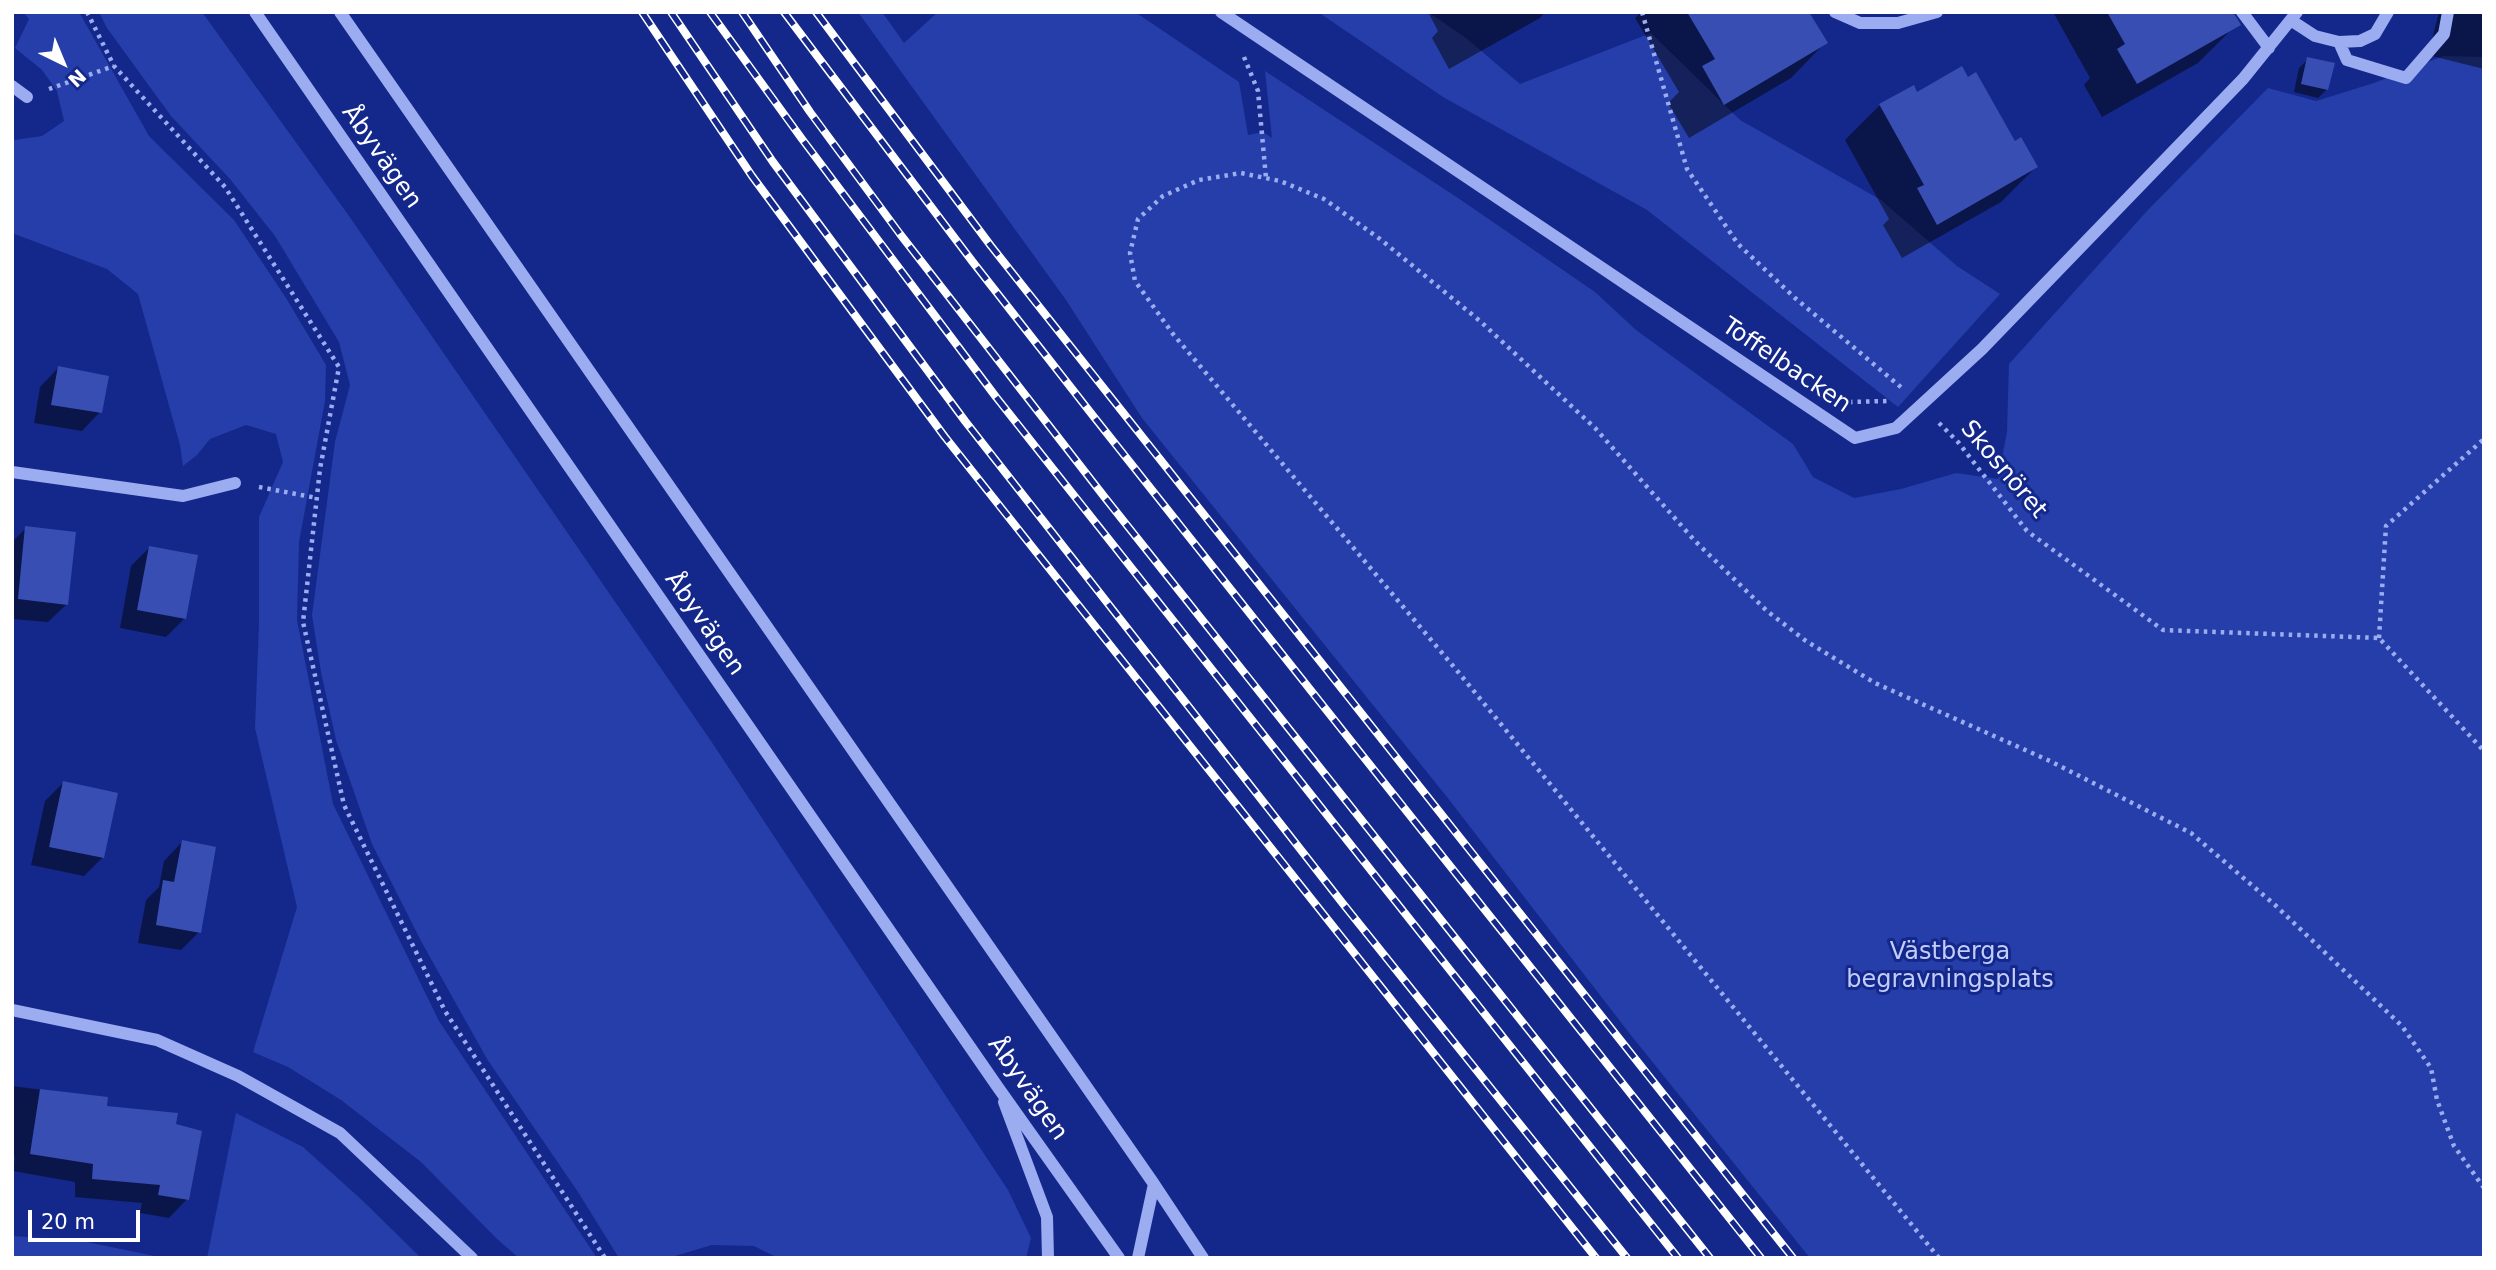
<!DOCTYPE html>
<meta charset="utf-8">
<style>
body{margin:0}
#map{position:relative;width:2496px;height:1270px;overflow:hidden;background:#14288b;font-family:"DejaVu Sans",sans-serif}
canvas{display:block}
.frame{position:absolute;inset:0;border:14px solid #fff;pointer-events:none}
.north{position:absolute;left:28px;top:28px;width:70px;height:70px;-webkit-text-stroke:5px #14288b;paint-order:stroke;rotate:137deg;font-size:19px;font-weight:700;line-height:28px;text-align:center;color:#fff}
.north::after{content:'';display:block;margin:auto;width:24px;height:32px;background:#fff;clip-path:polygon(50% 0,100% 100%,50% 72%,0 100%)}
.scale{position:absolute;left:28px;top:1210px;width:112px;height:32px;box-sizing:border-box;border:4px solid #fff;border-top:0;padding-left:9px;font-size:21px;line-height:24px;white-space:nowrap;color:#fff;-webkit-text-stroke:5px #14288b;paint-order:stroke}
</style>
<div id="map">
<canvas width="2496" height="1270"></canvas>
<div class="frame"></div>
<div class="north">N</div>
<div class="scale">20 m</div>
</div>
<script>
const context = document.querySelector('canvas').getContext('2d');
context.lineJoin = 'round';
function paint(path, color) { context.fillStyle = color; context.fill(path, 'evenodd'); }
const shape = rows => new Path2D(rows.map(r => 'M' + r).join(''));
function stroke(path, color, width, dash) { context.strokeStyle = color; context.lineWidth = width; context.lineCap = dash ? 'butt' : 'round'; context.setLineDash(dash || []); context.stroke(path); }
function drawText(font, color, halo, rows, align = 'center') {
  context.font = font + ' "DejaVu Sans",sans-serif'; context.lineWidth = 6; context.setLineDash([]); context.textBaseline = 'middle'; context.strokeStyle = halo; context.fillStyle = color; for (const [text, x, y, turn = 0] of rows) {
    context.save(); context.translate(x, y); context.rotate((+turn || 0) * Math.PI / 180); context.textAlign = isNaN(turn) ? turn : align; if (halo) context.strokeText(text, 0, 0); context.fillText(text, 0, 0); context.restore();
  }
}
const green = shape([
 [23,12,79,12,149,136,234,220,286,298,326,365,325,401,299,542,297,620,333,804,439,1021,597,1258,519,1258,497,1239,421,1162,341,1100,288,1067,253,1052,297,907,255,728,259,623,259,517,283,462,276,434,246,425,210,439,197,455,183,466,180,445,138,294,107,269,12,233,12,138,15,140,42,136,64,121,57,91,42,70,15,48,29,19],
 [99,12,202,12,349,216,709,738,1008,1190,1031,1238,1026,1258,778,1258,754,1246,712,1245,668,1258,619,1258,578,1192,487,1059,421,941,372,844,336,740,321,672,312,615,335,442,350,385,339,342,275,236,230,179,171,116,107,28],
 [858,12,882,12,904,43,938,12,1135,12,1239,82,1248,135,1263,132,1272,138,1265,71,1461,200,1595,292,1636,330,1793,444,1813,477,1854,498,1901,489,1956,473,1998,479,2007,432,2009,364,2147,211,2268,88,2316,101,2374,83,2443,56,2484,57,2484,1258,1810,1258,1630,1034,1447,797,1142,418,1066,300],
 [1318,12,1428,12,1466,38,1520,84,1651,33,1740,120,1881,200,1957,266,2000,294,1898,407,1647,210,1443,97],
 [236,1113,303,1147,363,1201,421,1258,207,1258],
 [12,1236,77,1240,164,1258,12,1258]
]);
const shadow = shape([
 [1428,12,1545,12,1540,18,1449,69,1432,38,1438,31],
 [1641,12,1797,12,1825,43,1791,78,1689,138,1668,103,1679,92,1635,18],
 [2053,12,2224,12,2233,28,2198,63,2102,117,2084,85,2090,78],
 [2439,12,2484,12,2484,69,2428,55],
 [2308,59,2327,89,2318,98,2294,92,2299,68],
 [1913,87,1917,94,2036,167,2001,202,1902,258,1883,225,1889,219,1845,140,1880,105],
 [58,368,100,412,82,431,34,423,40,387],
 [26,528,67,604,48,622,12,619,12,542],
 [149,548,185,618,166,637,120,628,131,566],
 [63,783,102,858,84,876,31,865,45,801],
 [182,842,199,932,181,950,138,943,146,900,159,887,164,861],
 [12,1086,106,1098,106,1108,174,1125,187,1199,169,1218,140,1213,142,1203,75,1197,75,1182,13,1171,15,1157,12,1157]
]);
const building = shape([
 [1687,12,1809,12,1828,43,1724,105,1702,66,1715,59],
 [2107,12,2233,12,2241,25,2137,84,2117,49,2125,44],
 [2307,57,2335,63,2328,90,2301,84],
 [1962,66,1968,77,1976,72,2015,141,2021,137,2038,167,1937,225,1917,188,1924,185,1879,104,1914,85,1917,92],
 [58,366,109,376,102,413,51,405],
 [25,526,76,532,68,605,18,599],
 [149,546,198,555,186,619,137,610],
 [63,781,118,793,104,858,49,847],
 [182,840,216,847,201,933,156,925,163,880,174,882],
 [40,1089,108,1097,107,1106,178,1113,176,1124,202,1131,189,1200,158,1195,160,1185,92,1179,93,1164,30,1154]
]);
const path = shape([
 [87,12,114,66,225,187,339,367,320,469,303,622,344,805,445,1011,605,1258],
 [1642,12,1687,169,1738,244,1795,298,1902,388],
 [1244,57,1258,91,1266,178],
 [49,89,114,66],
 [1849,402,1889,401],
 [1939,423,1958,442,2027,531,2163,630,2379,638,2484,751],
 [259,487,317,498],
 [2379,638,2386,526,2484,439],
 [1939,1258,1459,673,1173,334,1135,281,1130,253,1138,219,1163,196,1199,180,1241,173,1280,181,1324,199,1380,239,1480,321,1595,428,1695,541,1767,611,1806,641,1875,683,2050,761,2191,833,2275,905,2402,1026,2431,1068,2437,1100,2454,1146,2484,1188]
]);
const minor = shape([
 [255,12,997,1086,1119,1258],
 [340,12,1154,1184,1203,1258],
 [1221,12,1855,438,1896,428,1982,349,2243,79,2297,12],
 [1835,12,1860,23,1898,23,1937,12],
 [2242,12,2269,48],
 [2292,21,2315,36,2339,42,2360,41,2375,34,2388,12],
 [2339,42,2347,60,2406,78,2444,34,2448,12],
 [12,86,27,97],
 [12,472,183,496,235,483],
 [12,1010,157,1040,238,1076,340,1133,472,1258],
 [1004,1102,1047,1217,1048,1258],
 [1138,1258,1154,1184]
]);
const rail = shape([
 [642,12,752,176,945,437,1596,1258],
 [671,12,773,162,965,421,1344,905,1627,1258],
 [710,12,802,139,996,397,1678,1258],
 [742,12,810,112,900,234,1106,499,1710,1258],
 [784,12,972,261,1094,417,1761,1258],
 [816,12,991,246,1793,1258]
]);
const streetNames = [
 ["Åbyvägen",381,157,55],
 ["Toffelbacken",1786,366,34],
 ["Skosnöret",2003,470,50],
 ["Åbyvägen",704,624,55],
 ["Åbyvägen",1027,1089,55]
];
const parkNames = [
 ["Västberga",1950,953],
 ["begravningsplats",1950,981]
];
paint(green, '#263eaa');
paint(shadow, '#0007');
paint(building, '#384eb2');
stroke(path, '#9cacf0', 4.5, [3.5, 5]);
stroke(minor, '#9cacf0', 12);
stroke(rail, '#fff', 8);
stroke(rail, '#14288b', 5, [16]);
drawText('24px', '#fff', '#14288b', streetNames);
drawText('24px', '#c2cdfb', '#14288b', parkNames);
</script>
